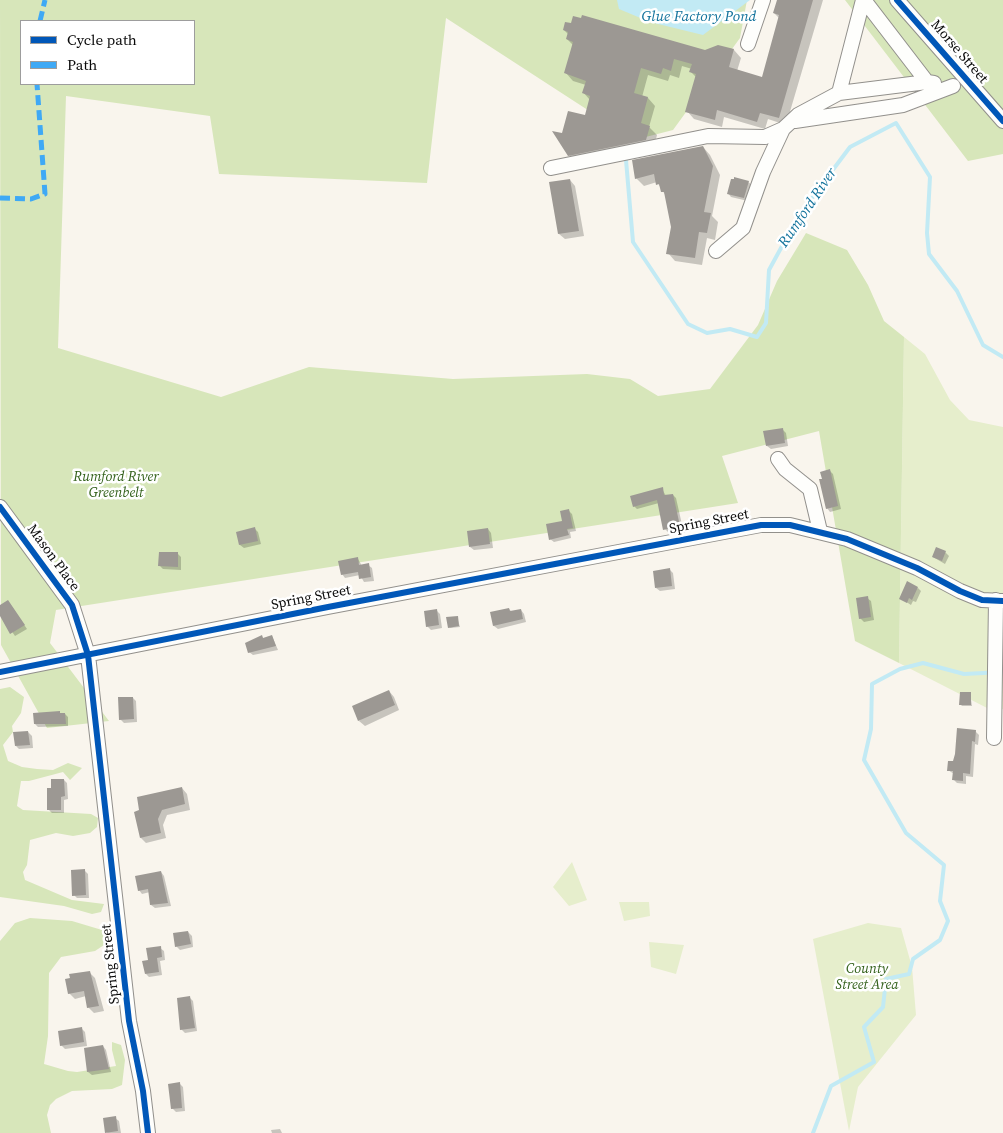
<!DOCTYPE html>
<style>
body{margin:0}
#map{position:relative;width:1003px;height:1133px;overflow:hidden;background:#f9f5ed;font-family:"Source Serif 4",serif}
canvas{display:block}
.legend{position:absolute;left:20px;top:20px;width:175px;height:65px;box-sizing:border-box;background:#fff;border:1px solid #9d9d9d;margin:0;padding:6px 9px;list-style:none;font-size:15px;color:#0a0a0a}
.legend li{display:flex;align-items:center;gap:10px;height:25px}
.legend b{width:25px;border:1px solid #9d9d9d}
</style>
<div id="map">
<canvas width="1003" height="1133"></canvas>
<ul class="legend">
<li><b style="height:6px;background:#0057b8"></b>Cycle path</li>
<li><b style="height:6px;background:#3fa9f5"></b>Path</li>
</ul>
</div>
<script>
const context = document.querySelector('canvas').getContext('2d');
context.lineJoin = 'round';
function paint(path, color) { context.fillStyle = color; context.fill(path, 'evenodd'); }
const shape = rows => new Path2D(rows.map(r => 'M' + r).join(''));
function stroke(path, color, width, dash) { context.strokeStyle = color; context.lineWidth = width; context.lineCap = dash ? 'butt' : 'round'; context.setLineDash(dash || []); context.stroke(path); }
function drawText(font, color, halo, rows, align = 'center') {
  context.font = font + ' "Source Serif 4",serif'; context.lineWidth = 5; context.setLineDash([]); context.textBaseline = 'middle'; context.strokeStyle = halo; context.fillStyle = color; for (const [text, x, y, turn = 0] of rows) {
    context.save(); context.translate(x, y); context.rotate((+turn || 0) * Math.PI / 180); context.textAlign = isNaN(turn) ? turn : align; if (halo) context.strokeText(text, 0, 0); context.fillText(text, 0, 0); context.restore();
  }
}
const green = shape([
 [904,337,925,354,950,400,969,420,1003,427,1003,709,991,710,899,663],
 [572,862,587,900,569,906,553,887],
 [619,902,649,902,650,916,624,921],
 [868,923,901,928,912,967,916,1015,858,1087,849,1131,813,939],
 [649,942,684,945,676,974,651,967]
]);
const forest = shape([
 [0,0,747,0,740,38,673,130,634,140,446,18,427,183,219,174,210,116,66,96,58,348,221,397,309,367,453,379,587,374,630,379,658,396,710,389,758,325,777,281,806,233,847,250,868,285,884,321,904,337,899,663,855,641,819,431,722,456,738,503,56,610,50,643,109,721,47,728,1,645],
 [21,21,194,21,194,84,21,84],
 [845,0,1003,0,1003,154,968,161],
 [10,687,24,697,21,713,12,726,13,732,3,745,8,761,22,767,37,769,53,770,68,763,82,768,70,780,63,772,29,781,21,781,17,806,23,810,91,814,98,818,97,827,90,833,73,836,56,833,30,840,27,865,23,872,25,880,72,900,104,904,101,912,92,914,64,906,0,897,0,689],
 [30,918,72,921,112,933,110,941,95,951,61,957,49,973,48,1036,44,1064,68,1071,77,1072,116,1066,112,1050,112,1042,121,1045,125,1060,122,1085,112,1089,72,1091,56,1099,50,1105,47,1115,51,1133,0,1133,0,941,15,923]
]);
const water = shape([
 [617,0,750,0,703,35,650,22,619,9]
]);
const shadow = shape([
 [778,0,823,0,786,125,768,119,765,129,724,117,722,127,694,119,687,111,696,77,691,72,692,69,682,66,679,78,670,75,668,81,648,75,642,97,648,98,655,106,649,127,657,135,654,147,577,163,569,155,562,135,586,116,590,100,583,92,586,85,573,81,566,73,574,46,567,39,569,35,564,30,705,51,718,46,734,50,741,58,737,71,763,78,779,18,774,13],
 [703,147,710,155,720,175,712,216,718,222,715,240,707,238,702,265,675,261,668,253,672,227,666,196,657,182,644,186,636,178],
 [570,180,575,186,584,236,565,239,559,234],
 [748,182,752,185,748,201,731,197,728,193],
 [782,429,786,433,788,446,771,449,767,446],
 [830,471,833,474,841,509,830,512,827,508],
 [662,489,666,496,673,495,676,498,683,529,668,532,665,529,659,503,637,509,634,506],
 [569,511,572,514,576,531,570,532,571,538,554,542,550,539,564,522],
 [255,529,258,532,261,544,244,548,240,545,237,533],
 [488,529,491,533,493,548,474,550,470,547],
 [945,552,949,556,945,564,933,557],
 [178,554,181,557,181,570,163,569,160,566],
 [358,559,362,566,368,565,372,568,374,581,364,582,360,575,345,578,342,574],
 [670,570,673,573,675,589,660,591,656,588],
 [918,588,921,591,916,602,913,601,911,605,900,598],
 [867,598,871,601,874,620,864,622,860,618],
 [8,601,27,629,15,636,0,614,0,606],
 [509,609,512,612,521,610,524,614,526,622,498,629,494,626,491,613],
 [437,611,440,614,442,628,431,630,427,626],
 [457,617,460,627,450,628,449,627],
 [261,636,264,639,272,636,278,650,253,655,249,652],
 [389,691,394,697,399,710,365,726,359,721],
 [970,693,972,706,962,706,961,705],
 [133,698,136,701,137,722,124,723,120,719],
 [65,714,68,717,68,726,38,727,35,724],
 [975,731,979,735,978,745,975,744,973,777,966,776,966,784,957,783,954,780,954,774,948,770],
 [28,732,32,736,33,748,19,749,16,746],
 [64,780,67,783,68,799,64,800,64,813,52,813,49,810,53,789],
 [182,788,187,794,190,810,167,815,163,825,166,838,146,843,141,838,135,813],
 [84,870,88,874,89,898,77,898,74,895],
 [161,872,164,876,171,906,155,908,151,905,150,892,142,894,139,890],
 [188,932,192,936,193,947,180,950,176,946],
 [160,948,164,951,165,960,160,961,162,975,149,977,146,974,149,961],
 [89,972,95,978,104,1011,94,1013,88,1007,86,996,75,999,69,993],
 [189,997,193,1001,197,1031,185,1033,181,1029],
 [81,1028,85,1032,87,1046,65,1049,61,1045],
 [103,1046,106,1050,111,1072,92,1075,88,1072],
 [180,1084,183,1087,185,1111,176,1112,172,1108],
 [115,1118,119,1121,121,1133,107,1133],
 [280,1129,282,1133,272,1133,271,1130]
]);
const stream = shape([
 [626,160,633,242,688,324,707,333,730,329,757,337,766,323,769,270,799,215,850,147,896,123,930,177,927,233,929,254,957,291,983,345,1003,357],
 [813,1133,831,1086,874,1062,864,1027,883,1007,886,979,909,974,913,959,940,940,948,921,940,901,944,865,906,833,864,760,871,729,872,684,900,669,923,663,964,674,1003,672]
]);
const building = shape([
 [777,0,813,0,779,118,760,113,757,122,717,110,715,120,685,112,696,74,689,72,692,64,674,59,671,71,663,68,661,74,641,68,634,93,648,97,641,123,650,126,646,140,568,156,552,131,562,133,568,111,585,115,590,96,582,93,586,81,564,73,573,42,566,39,568,32,563,30,565,22,571,23,573,16,581,18,582,15,705,50,718,45,734,49,729,67,762,77,779,15,773,13],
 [703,146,713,166,704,212,711,213,707,233,699,232,695,258,666,254,671,227,664,192,661,192,659,184,656,185,654,174,635,179,632,160],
 [734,177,749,181,744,198,727,194,731,179,734,179],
 [570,179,579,231,558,234,549,182],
 [783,428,785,443,766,446,763,431],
 [830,469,838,506,826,509,819,479,822,479,820,472],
 [663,487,664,495,673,494,680,526,663,530,657,500,633,507,630,496],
 [569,509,573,528,567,529,569,535,549,540,546,524,562,521,560,511],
 [255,527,258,541,239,545,236,532],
 [488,528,490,544,469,547,467,531],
 [936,547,946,551,942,561,932,557],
 [159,552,178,552,178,567,158,566],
 [358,557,359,565,369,563,371,577,359,579,358,572,341,575,338,561],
 [670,568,672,586,655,588,653,571],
 [907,581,918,587,912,600,909,598,907,603,899,599],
 [868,596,871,617,859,619,856,598],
 [8,600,25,625,10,634,0,616,0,605],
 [509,608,510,611,521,609,523,619,493,626,490,612],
 [437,609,439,625,426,627,424,611],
 [458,616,459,626,448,628,446,617],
 [262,635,263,638,272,635,276,646,248,653,245,643],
 [389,690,395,705,358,721,352,706],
 [960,692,971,692,971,705,959,705],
 [118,697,133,697,134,719,119,720],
 [60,711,60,713,65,713,66,724,34,724,33,713],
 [957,728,976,730,975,742,972,741,970,774,963,773,963,781,952,780,953,771,947,771,948,761,953,761,955,754],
 [28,731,30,745,15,746,13,732],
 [51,779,64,779,65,796,61,797,61,810,47,810,47,788,51,788],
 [182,787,185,804,162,810,158,819,161,833,140,838,134,812,139,810,137,797],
 [85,869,86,895,72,896,71,870],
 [161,871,168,903,150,905,148,889,138,891,135,876],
 [188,931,191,944,175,947,173,933],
 [161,946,162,957,157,958,159,972,145,974,142,961,148,960,146,948],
 [90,971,99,1006,87,1008,84,991,68,994,65,979,70,978,69,974],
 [190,996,195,1028,180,1030,177,998],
 [82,1027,84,1042,60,1046,58,1031],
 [103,1045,109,1069,87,1072,84,1048],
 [180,1082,182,1108,171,1109,168,1084],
 [116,1116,118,1131,105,1133,103,1118]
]);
const minor = shape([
 [864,0,927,82,934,83],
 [897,0,1003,121],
 [748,44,763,0],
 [839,93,863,0],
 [795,121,903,105,953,86],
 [551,168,708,136,765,137,783,129,798,115,839,93,927,82],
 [716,251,743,228,763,172,783,129],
 [778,459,785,469,810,489,820,531],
 [0,507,72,605,88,655,129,1021,143,1091,148,1133],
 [0,672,328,607,761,525,790,525,847,539,917,568,960,591,982,600,1003,601],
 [994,738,996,600]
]);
const quiet = shape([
 [40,21,45,0],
 [0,198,31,199,45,194,37,84]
]);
const cycleway = shape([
 [897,0,1003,121],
 [0,507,72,605,88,655,129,1021,143,1091,148,1133],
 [0,672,328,607,761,525,790,525,847,539,917,568,960,591,982,600,1003,601]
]);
const streetNames = [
 ["Morse Street",959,52,49],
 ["Spring Street",709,522,-11],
 ["Mason Place",53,558,54],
 ["Spring Street",311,598,-11],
 ["Spring Street",111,964,-96]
];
const parkNames = [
 ["Rumford River",116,477],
 ["Greenbelt",116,493],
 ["County",867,969],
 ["Street Area",867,985]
];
const waterNames = [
 ["Glue Factory Pond",699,17],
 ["Rumford River",808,208,-56]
];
paint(green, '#e6eecc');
paint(forest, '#d7e6ba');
paint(water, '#c2eaf4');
paint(shadow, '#0003');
stroke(stream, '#c2eaf4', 4);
paint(building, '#9c9893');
stroke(minor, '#92908c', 16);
stroke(minor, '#fefefc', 14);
stroke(quiet, '#3fa9f5', 5, [10, 5]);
stroke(cycleway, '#0057b8', 6);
drawText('14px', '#0a0a0a', '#fff', streetNames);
drawText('italic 14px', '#33611b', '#fff', parkNames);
drawText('italic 15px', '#13739c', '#fff', waterNames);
</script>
